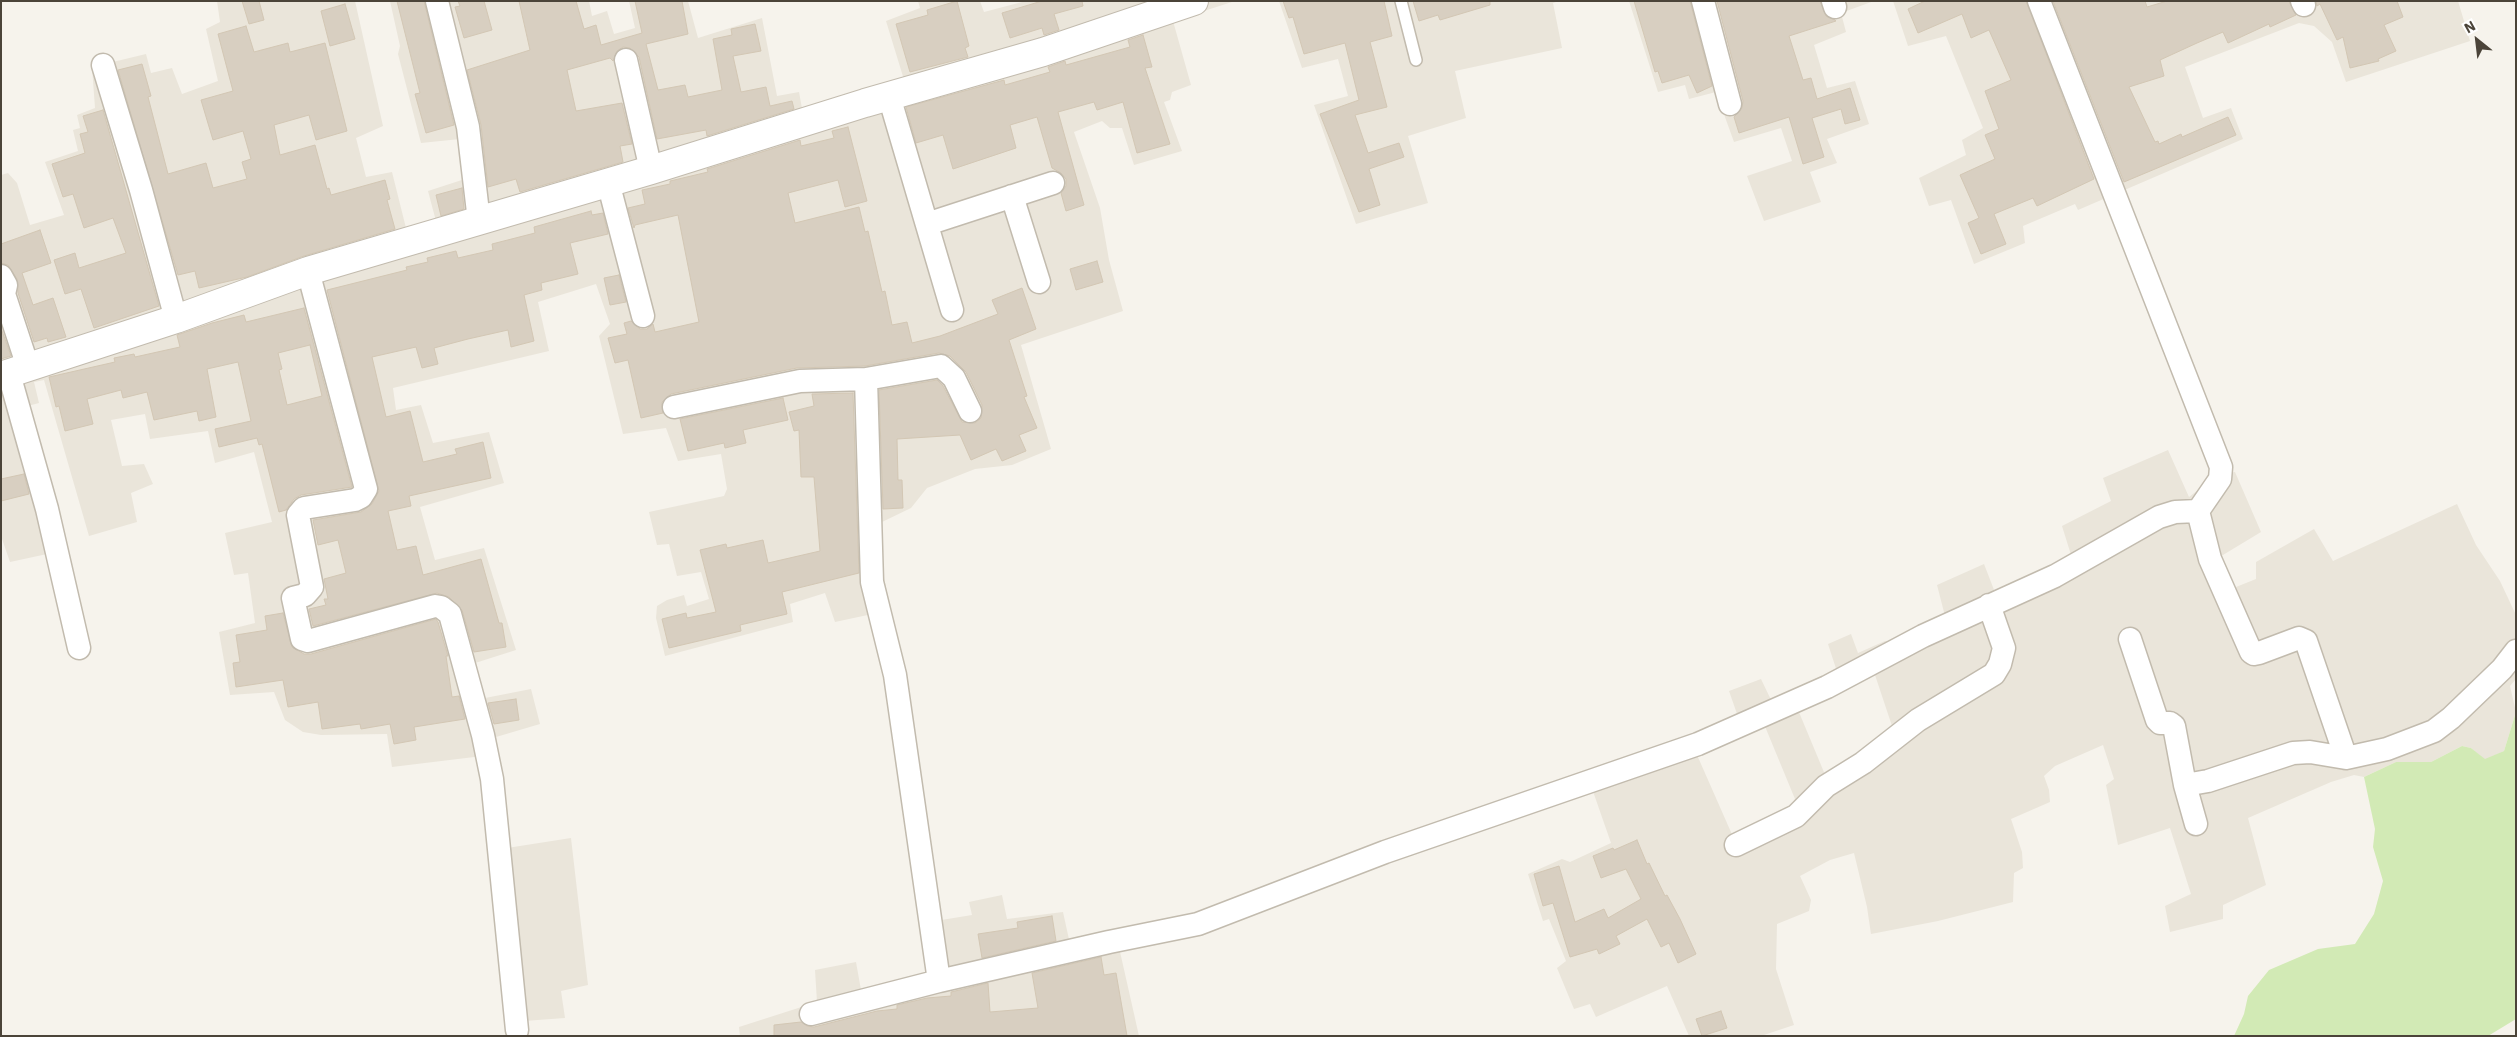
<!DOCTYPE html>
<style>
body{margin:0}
#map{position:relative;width:2517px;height:1037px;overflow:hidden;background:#f6f3ec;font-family:"IBM Plex Sans",sans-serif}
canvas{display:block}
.frame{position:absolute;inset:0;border:2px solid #4b4439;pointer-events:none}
.north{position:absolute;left:2452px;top:15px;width:50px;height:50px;-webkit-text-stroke:4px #fff;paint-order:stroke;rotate:331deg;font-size:14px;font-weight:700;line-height:20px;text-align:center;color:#4b4439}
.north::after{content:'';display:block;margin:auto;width:18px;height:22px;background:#4b4439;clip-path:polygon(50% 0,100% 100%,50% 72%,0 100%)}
</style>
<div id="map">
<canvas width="2517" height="1037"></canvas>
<div class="frame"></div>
<div class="north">N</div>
</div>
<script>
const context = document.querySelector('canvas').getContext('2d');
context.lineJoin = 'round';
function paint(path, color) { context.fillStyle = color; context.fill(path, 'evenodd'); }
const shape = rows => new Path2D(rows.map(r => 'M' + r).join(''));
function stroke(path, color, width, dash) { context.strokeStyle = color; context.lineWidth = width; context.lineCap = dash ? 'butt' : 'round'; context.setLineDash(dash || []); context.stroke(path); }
const residential = shape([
 [217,1,355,1,383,126,356,138,366,177,392,172,407,232,437,225,428,191,468,178,460,139,421,143,398,54,400,46,390,1,589,1,592,16,607,11,614,34,635,28,629,1,688,1,698,38,762,18,777,96,799,92,803,114,905,83,886,21,920,8,918,1,980,1,984,12,1026,1,1235,1,1173,21,1191,85,1172,92,1170,100,1164,102,1182,151,1134,165,1122,128,1110,128,1102,121,1074,132,1100,208,1109,260,1123,311,1021,345,1051,449,1012,465,975,469,927,488,911,508,882,522,879,555,891,610,835,622,825,593,790,604,793,622,665,656,656,618,657,606,667,600,684,595,687,606,709,599,701,572,677,576,669,544,657,545,649,512,724,496,727,489,721,454,678,461,666,428,623,434,599,336,610,324,596,284,538,302,549,351,393,388,396,410,421,405,433,443,489,432,504,483,420,507,435,560,484,548,516,650,472,664,480,699,531,689,540,724,496,737,499,754,392,767,387,734,321,735,303,732,285,720,274,692,230,695,219,632,255,623,248,573,234,575,225,533,272,522,254,452,215,463,208,431,150,439,145,414,111,420,122,466,144,464,153,484,131,493,137,522,89,536,44,380,34,382,39,403,24,407,61,551,10,562,1,536,1,175,8,173,17,183,30,225,64,215,45,162,78,151,73,130,80,128,77,115,95,108,92,67,146,54,151,73,172,68,182,94,218,81,206,29,220,22],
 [1279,1,1559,1,1553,3,1562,48,1455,71,1466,118,1408,136,1428,203,1356,224,1314,105,1348,96,1338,59,1302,68],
 [1629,1,1874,1,1841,13,1846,32,1814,45,1827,88,1855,81,1869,124,1827,139,1837,163,1810,172,1821,202,1764,221,1747,176,1792,161,1781,128,1734,142,1716,92,1689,99,1685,85,1658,92],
 [1893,1,2458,1,2470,41,2346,82,2332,42,2314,26,2299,23,2185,67,2203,118,2231,108,2243,139,2078,210,2075,204,2023,226,2025,243,1974,264,1951,200,1929,206,1919,178,1966,155,1962,140,1983,128,1946,36,1908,46],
 [2168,450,2189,497,2216,476,2235,472,2261,532,2218,558,2231,589,2256,579,2256,562,2314,529,2333,561,2457,504,2476,545,2500,581,2516,615,2516,679,2510,686,2516,712,2504,751,2485,760,2471,748,2462,746,2431,762,2396,762,2364,777,2354,775,2331,782,2248,818,2266,885,2223,905,2223,919,2170,932,2165,906,2191,894,2170,828,2118,845,2106,785,2114,779,2103,745,2055,766,2044,776,2049,790,2050,802,2011,819,2022,852,2023,868,2014,873,2013,902,1938,921,1871,934,1867,907,1854,853,1830,860,1800,876,1811,900,1809,911,1777,924,1776,969,1794,1025,1761,1036,1689,1036,1667,986,1596,1017,1590,1004,1574,1009,1557,968,1566,961,1549,919,1543,921,1528,874,1562,859,1570,862,1611,843,1588,777,1690,739,1734,839,1789,808,1795,799,1764,724,1743,731,1729,691,1761,679,1772,702,1791,693,1826,777,1892,726,1875,675,1842,687,1828,644,1851,634,1858,653,1885,641,1897,643,1945,616,1937,585,1984,564,1996,595,2072,558,2062,526,2111,501,2103,478],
 [571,838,588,985,561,991,565,1018,524,1021,507,848],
 [1002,895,1007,919,1063,912,1070,944,1116,934,1139,1036,740,1036,739,1027,817,1002,815,970,856,962,861,990,932,975,923,923,972,915,969,902]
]);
const green = shape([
 [2516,712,2516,1019,2488,1036,2234,1036,2244,1014,2248,996,2269,970,2318,949,2355,944,2374,914,2383,881,2373,847,2375,829,2364,777,2396,762,2431,762,2462,746,2471,748,2485,759,2504,751]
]);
const building = shape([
 [242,1,259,1,264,20,249,24,242,1],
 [397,1,424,1,454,125,426,133,415,94,420,93,397,1],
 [458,1,484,1,492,30,464,38,455,7,460,6,458,1],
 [519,1,576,1,584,29,596,25,601,45,642,33,635,1,682,1,688,34,646,44,658,90,685,85,688,97,722,90,713,39,732,35,731,29,755,24,761,51,733,56,741,92,766,87,770,106,792,101,794,109,707,136,706,130,657,139,639,57,630,48,623,47,617,51,613,61,610,58,567,70,576,111,622,103,632,144,620,146,623,162,520,192,516,179,488,187,481,125,467,70,530,50,519,1],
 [957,1,969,46,965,48,968,57,910,72,896,24,928,15,927,10,957,1],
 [1042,1,1082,1,1083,6,1054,14,1059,30,1044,35,1042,28,1010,38,1002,13,1042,1],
 [1283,1,1384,1,1392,36,1370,42,1387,107,1355,115,1368,153,1399,143,1404,157,1369,169,1380,205,1359,212,1320,114,1359,100,1345,43,1304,54,1293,17,1289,18,1283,1],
 [1413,1,1490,1,1490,5,1440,20,1438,15,1419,21,1413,1],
 [1634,1,1690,1,1712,86,1697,93,1689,75,1662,83,1658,71,1655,72,1634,1],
 [1717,1,1820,1,1826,16,1835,20,1836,21,1789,36,1803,80,1811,78,1817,99,1850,88,1860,120,1845,124,1841,109,1812,118,1824,157,1803,164,1789,117,1739,133,1734,117,1742,108,1743,101,1717,1],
 [1925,1,2026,1,2094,179,2037,206,2033,198,1994,214,2006,244,1981,254,1968,223,1979,218,1960,175,1995,159,1985,135,1999,129,1985,91,2011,80,1989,30,1971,38,1962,14,1918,33,1908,9,1925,1],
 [2053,1,2145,1,2147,7,2167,1,2289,1,2296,15,2270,27,2269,24,2228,43,2223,32,2197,43,2160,60,2164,76,2129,87,2155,142,2158,141,2159,144,2181,134,2182,137,2228,117,2236,135,2124,182,2053,1],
 [2316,1,2397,1,2403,17,2384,25,2396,51,2378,59,2379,61,2350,68,2343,37,2337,40,2320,4,2317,6,2316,1],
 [345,4,355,39,330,46,321,11,345,4],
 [246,26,254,52,288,43,290,52,325,43,347,131,316,140,309,115,274,125,280,155,315,145,327,189,329,188,331,195,385,180,390,199,387,200,395,229,304,256,247,277,199,288,195,271,178,275,118,70,142,64,151,96,148,97,168,174,206,163,213,188,247,179,242,162,251,159,243,131,213,140,201,100,233,91,218,34,246,26],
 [1143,35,1152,67,1145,68,1170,144,1137,153,1123,102,1097,110,1094,102,1058,112,1084,205,1066,211,1061,193,1066,186,1066,179,1061,173,1052,168,1037,117,1010,125,1016,148,953,169,943,135,916,143,906,107,1004,80,1005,85,1050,72,1048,67,1065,61,1066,65,1130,47,1128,40,1143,35],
 [103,110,159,306,94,328,81,289,65,294,54,260,75,253,79,268,126,253,113,218,84,228,73,194,63,197,52,164,85,153,80,134,88,132,83,116,103,110],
 [848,127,867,201,845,207,838,180,788,193,795,223,859,207,865,232,868,231,882,292,885,291,892,325,907,322,912,343,940,336,998,314,992,300,1022,288,1036,329,1009,340,1027,396,1024,397,1037,428,1019,435,1026,451,1002,461,996,449,971,460,960,435,897,439,898,480,902,480,903,508,883,509,879,390,937,380,943,386,962,422,975,423,981,418,982,405,966,372,950,356,939,353,865,366,797,368,671,394,662,402,663,413,641,418,628,360,615,363,608,338,627,334,624,323,631,321,640,329,647,329,653,324,655,332,699,322,678,215,635,225,634,228,628,208,645,204,642,190,670,184,670,181,708,172,707,169,800,140,801,146,834,138,832,131,848,127],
 [462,188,464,209,441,216,436,195,462,188],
 [591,211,592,215,603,213,608,234,570,243,578,274,541,283,542,290,524,295,534,341,511,347,508,330,468,339,434,348,438,364,422,368,416,347,372,357,386,417,410,411,423,462,457,454,455,449,483,442,491,478,409,496,411,506,388,511,397,550,416,546,423,575,481,559,499,623,502,623,506,647,474,652,462,610,449,597,437,593,313,626,309,609,326,605,324,599,328,599,324,579,346,573,338,540,318,545,313,520,361,512,372,504,379,491,327,290,407,270,406,267,428,262,427,258,456,251,458,258,493,250,492,244,535,233,534,227,591,211],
 [40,230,51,263,22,273,33,305,53,298,66,337,48,342,47,338,34,342,18,293,17,279,8,265,1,263,1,244,40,230],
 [1097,261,1103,282,1076,290,1070,269,1097,261],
 [619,275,626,302,610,305,604,278,619,275],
 [304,308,352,487,301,495,294,499,286,510,279,512,262,444,259,445,257,438,219,447,215,429,251,421,238,362,207,369,216,417,199,421,197,411,154,420,147,392,123,398,121,390,87,399,93,424,65,431,59,406,56,407,49,377,115,362,114,358,134,354,135,357,180,347,177,335,212,323,244,315,246,322,304,308],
 [310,345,322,396,287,405,279,370,282,369,278,353,310,345],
 [1,328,11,356,1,359,1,328],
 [853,393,859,573,782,592,787,614,740,625,741,631,669,648,662,619,686,613,687,618,716,612,700,550,726,544,727,548,763,540,768,563,820,551,814,477,801,477,799,430,794,431,789,412,814,406,812,394,853,393],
 [783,398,788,420,743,430,746,443,725,448,724,443,688,451,680,419,783,398],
 [24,474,29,494,1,501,1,479,24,474],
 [283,613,292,647,304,654,311,654,436,619,438,622,448,656,446,656,452,697,459,696,465,719,414,727,416,740,394,744,390,724,361,729,360,724,322,729,318,702,288,707,283,680,236,687,233,663,240,662,236,635,267,630,265,616,283,613],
 [516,699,519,720,494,724,488,703,516,699],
 [1637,840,1647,864,1649,863,1665,896,1667,895,1680,919,1696,954,1678,963,1669,943,1661,947,1647,919,1616,936,1620,944,1599,954,1597,949,1570,957,1553,903,1543,906,1534,874,1559,866,1575,922,1604,909,1608,918,1641,899,1626,869,1601,878,1593,856,1613,848,1614,850,1637,840],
 [1052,916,1056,941,982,958,978,934,1018,928,1017,922,1052,916],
 [1101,957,1104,975,1116,973,1127,1036,774,1036,774,1025,801,1022,807,1026,814,1027,877,1011,897,1009,897,1005,927,998,951,996,951,992,988,983,990,1012,1038,1008,1032,973,1101,957],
 [1721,1011,1727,1028,1702,1036,1696,1019,1721,1011]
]);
const service = shape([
 [1401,1,1416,60]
]);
const minor = shape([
 [437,1,468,127,479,221],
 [1703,1,1730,104],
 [1833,1,1835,7],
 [2039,1,2221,467,2220,479,2198,511,2210,559,2251,652,2254,654,2259,653,2299,638,2306,641,2346,758,2387,749,2434,731,2451,718,2502,669,2516,651],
 [2302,1,2304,5],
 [626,60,651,170],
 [103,65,141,190,176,319],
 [889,96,952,310],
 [608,182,643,316],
 [1012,196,1039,282],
 [927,224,1053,183],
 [308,271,366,489,361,497,355,500,304,508,298,515,312,587,305,595,293,598,302,639,308,641,435,606,441,607,450,614,483,735,492,779,517,1030],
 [1,276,6,285,4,294,28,367],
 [9,374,47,509,79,648],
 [866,379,872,582,895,675,939,981],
 [674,407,800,381,866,379,941,366,954,378,970,411],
 [2130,639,2157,720,2160,723,2170,723,2174,726,2185,785,2208,781,2293,753,2310,752,2346,758],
 [2185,785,2196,824],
 [1736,845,1796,816,1826,786,1863,763,1918,720,1994,674,2000,664,2004,648,1989,605],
 [811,1014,939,981,1109,942,1198,924,1385,852,1698,744,1827,687,1923,636,2055,576,2159,517,2175,512,2198,511]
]);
const tertiary = shape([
 [1,376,176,319,308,271,651,170,865,103,1043,52,1194,1]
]);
paint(residential, '#eae5da');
paint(green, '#d2eab5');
paint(building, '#d8cfc1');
stroke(building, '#d3c7b4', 1);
stroke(service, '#c2bbae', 14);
stroke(minor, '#c2bbae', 25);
stroke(tertiary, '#c2bbae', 30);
stroke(service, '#fff', 11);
stroke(minor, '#fff', 22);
stroke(tertiary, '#fff', 28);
</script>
